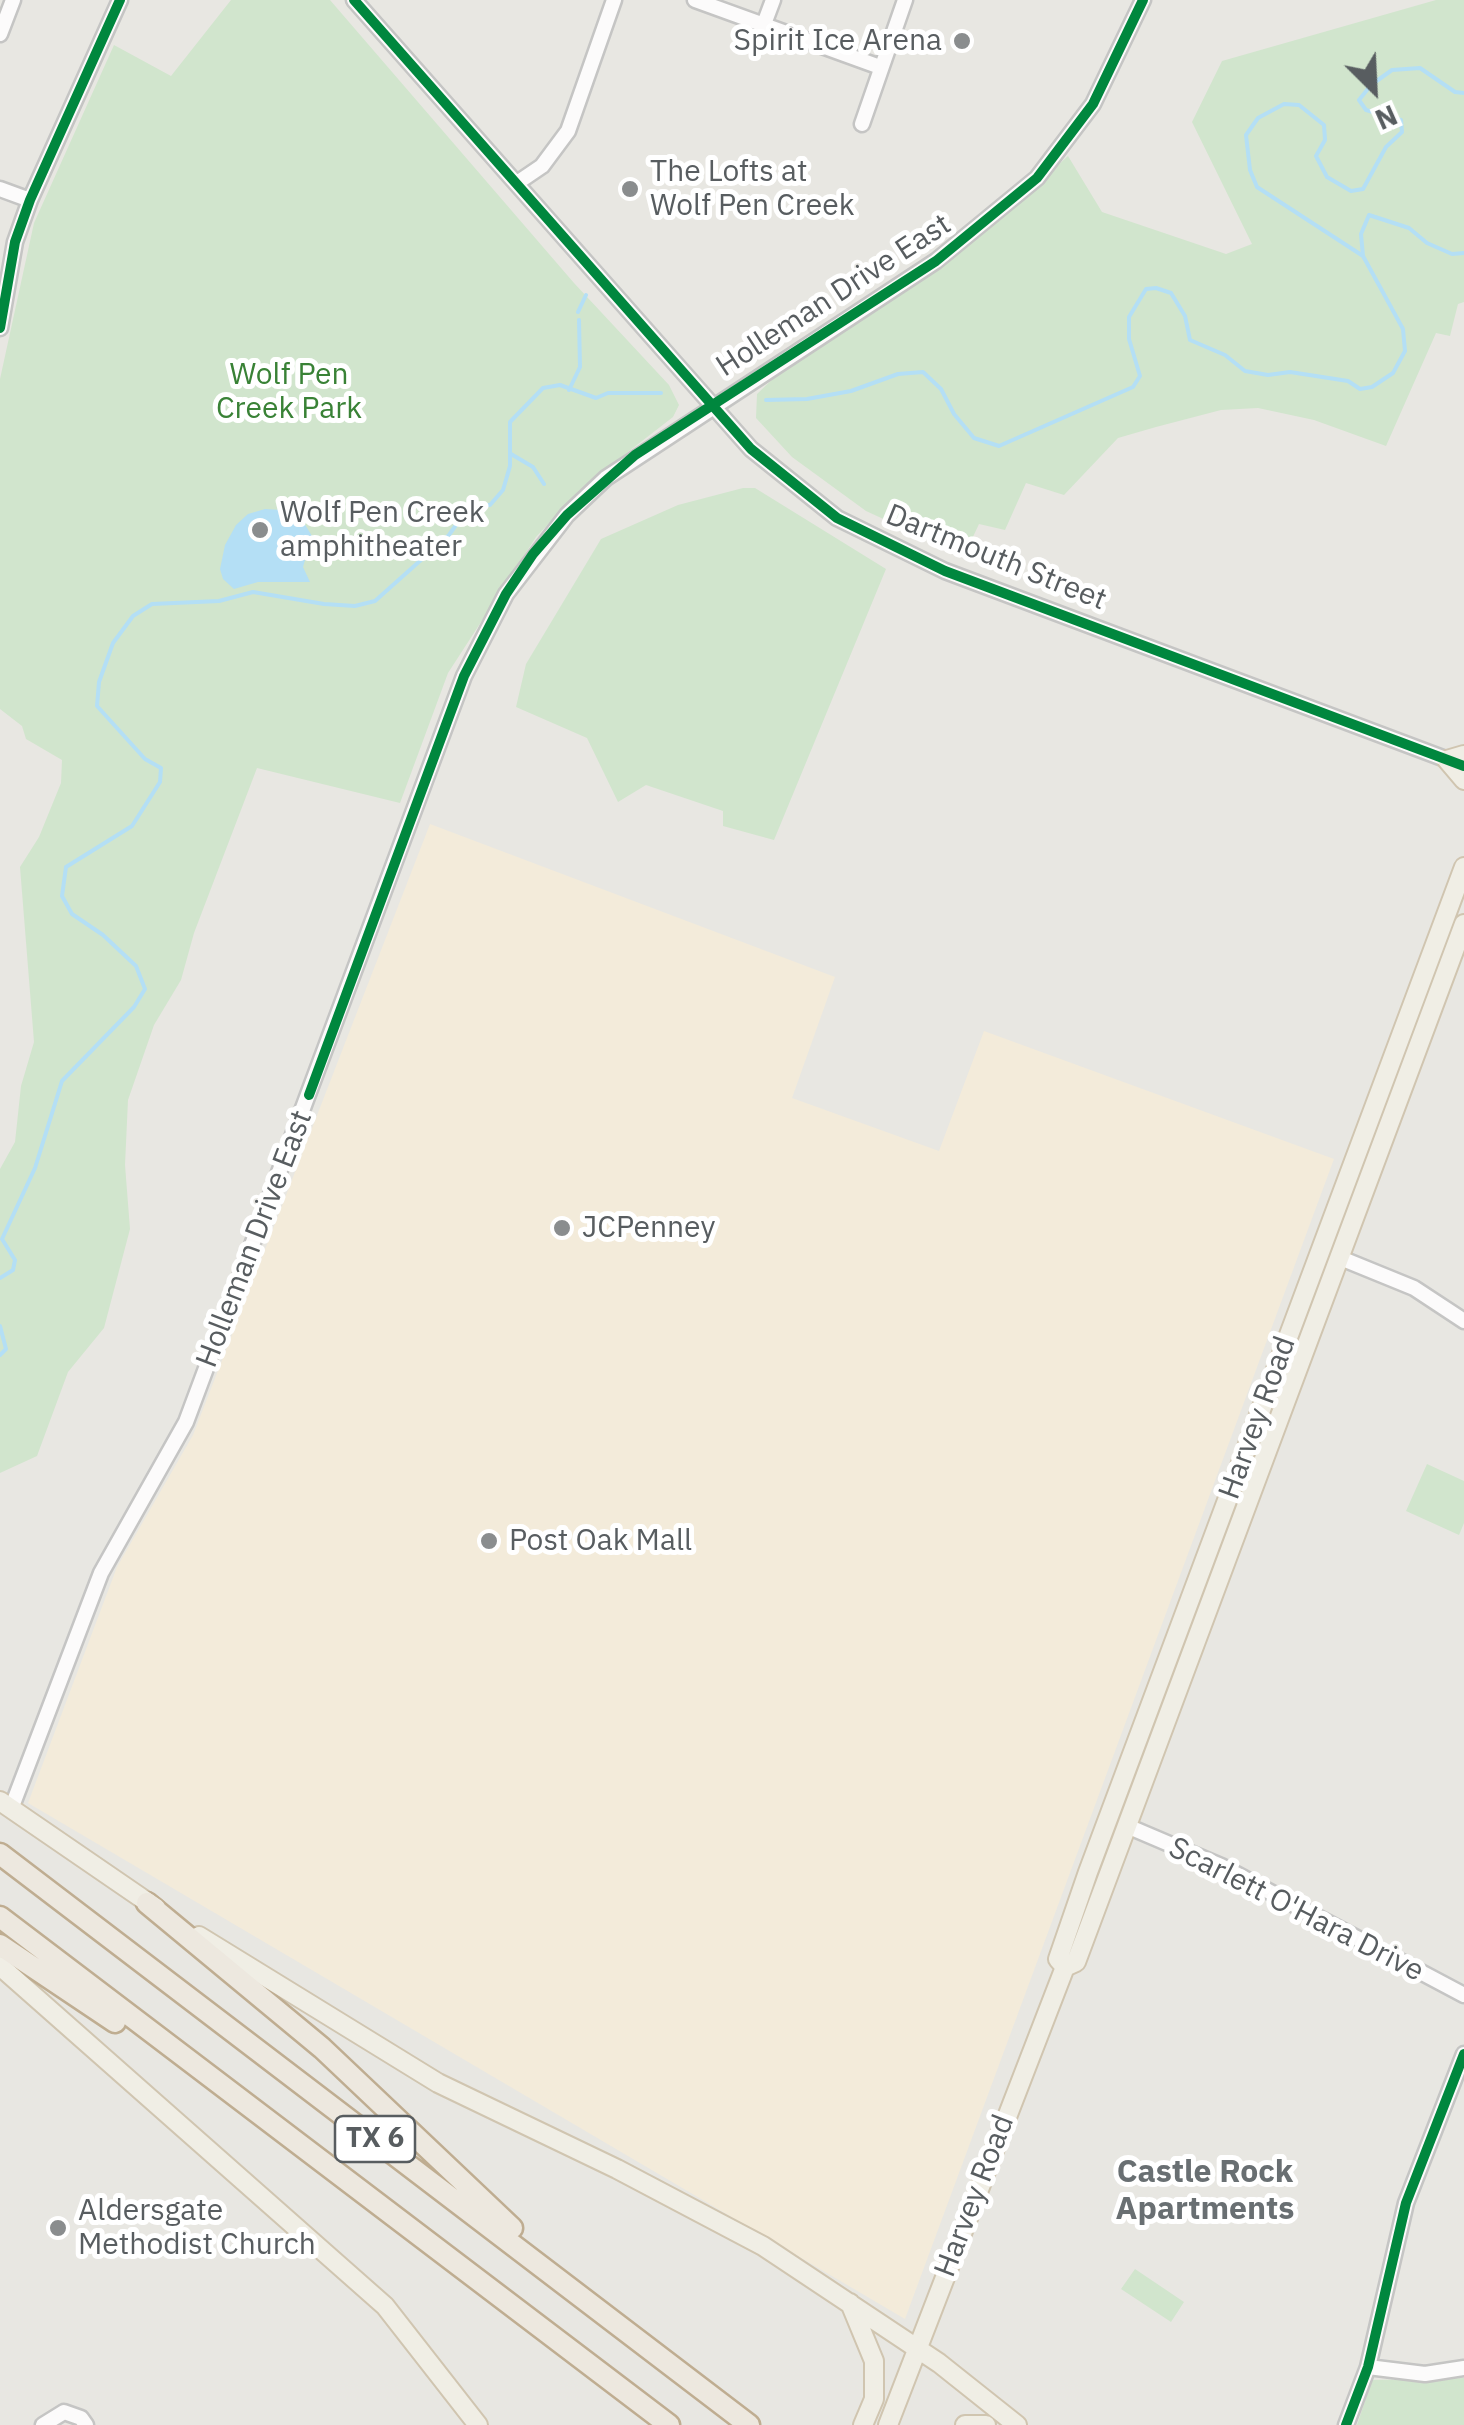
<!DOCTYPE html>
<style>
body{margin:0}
#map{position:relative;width:1464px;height:2425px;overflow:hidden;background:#e8e7e2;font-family:"IBM Plex Sans",sans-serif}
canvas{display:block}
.north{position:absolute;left:1324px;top:40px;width:100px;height:100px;-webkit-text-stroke:8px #fff;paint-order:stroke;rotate:156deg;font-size:28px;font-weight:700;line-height:40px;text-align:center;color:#585d60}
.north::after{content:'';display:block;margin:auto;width:35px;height:45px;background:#585d60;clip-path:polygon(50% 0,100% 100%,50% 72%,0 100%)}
</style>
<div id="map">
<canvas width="1464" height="2425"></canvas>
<div class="north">N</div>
</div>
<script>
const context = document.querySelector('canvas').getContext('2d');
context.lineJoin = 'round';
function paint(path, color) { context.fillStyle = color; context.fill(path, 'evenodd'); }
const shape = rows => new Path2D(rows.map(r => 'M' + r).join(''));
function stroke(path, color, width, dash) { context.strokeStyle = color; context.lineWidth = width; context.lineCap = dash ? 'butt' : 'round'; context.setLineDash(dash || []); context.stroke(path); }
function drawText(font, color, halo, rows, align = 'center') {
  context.font = font + ' "IBM Plex Sans",sans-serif'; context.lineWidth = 10; context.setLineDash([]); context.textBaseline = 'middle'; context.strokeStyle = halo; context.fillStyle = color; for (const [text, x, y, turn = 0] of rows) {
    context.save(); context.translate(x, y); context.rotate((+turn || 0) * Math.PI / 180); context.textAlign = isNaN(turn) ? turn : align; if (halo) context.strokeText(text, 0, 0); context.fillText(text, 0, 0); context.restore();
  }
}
const commercial = shape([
 [430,824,835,977,792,1098,939,1151,984,1031,1334,1159,905,2319,28,1803,117,1567,193,1435]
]);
const green = shape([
 [231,0,330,0,574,283,669,385,679,405,673,417,584,486,536,537,448,673,400,803,257,768,194,933,181,980,154,1025,128,1100,125,1165,130,1229,104,1328,68,1372,37,1456,0,1473,0,1169,15,1142,21,1086,34,1042,20,867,39,837,61,783,62,760,26,739,22,726,0,709,0,379,34,223,114,45,171,76],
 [1436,0,1464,0,1464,302,1458,304,1450,336,1436,333,1386,446,1314,420,1258,408,1221,410,1156,427,1118,438,1064,495,1026,483,1005,530,979,524,964,556,866,511,792,457,756,418,757,394,782,370,974,241,1068,156,1102,212,1226,254,1252,244,1192,122,1222,61],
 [743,488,755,488,886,569,774,840,723,826,723,811,646,785,618,802,587,738,516,707,526,664,601,539,678,505],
 [1427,1464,1464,1481,1464,1523,1459,1535,1406,1511],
 [1135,2269,1184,2302,1171,2322,1121,2289],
 [1464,2378,1464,2425,1357,2425,1372,2380]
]);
const water = shape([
 [265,509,282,510,304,523,312,536,303,567,310,582,258,582,234,589,223,579,220,569,225,545,236,525,248,514]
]);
const stream = shape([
 [1363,256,1361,234,1369,215,1409,228,1427,243,1452,254,1464,253],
 [578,312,586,295],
 [569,390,580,367,579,320],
 [766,400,807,399,851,391,898,374,923,372,941,389,954,414,974,438,999,446,1133,387,1140,376,1129,339,1129,317,1146,289,1156,288,1171,293,1185,316,1190,340,1225,355,1245,371,1268,375,1290,372,1348,381,1360,389,1372,387,1393,373,1405,351,1403,329,1363,256,1257,187,1250,170,1246,135,1258,118,1284,104,1299,105,1324,125,1325,140,1316,156,1327,177,1351,191,1363,189,1386,147,1402,132,1401,120,1366,110,1359,100,1371,85,1392,70,1420,68,1455,92,1464,93],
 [511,454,533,467,544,484],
 [0,1278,13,1270,15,1260,2,1239,35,1168,62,1081,134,1007,145,989,136,966,103,935,72,914,62,896,66,867,132,826,160,782,161,768,145,759,97,706,99,682,113,643,133,616,152,604,219,601,253,592,324,604,355,606,375,601,449,535,470,505,490,505,503,490,510,466,510,422,543,388,560,385,596,398,608,393,661,393],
 [0,1326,6,1349,0,1355]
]);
const minor = shape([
 [354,0,751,449,837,518,945,571,1464,766],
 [695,0,880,67],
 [764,24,773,0],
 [0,34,13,0],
 [862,124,905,0],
 [517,183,542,166,568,131,614,0],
 [0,189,30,200],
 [0,328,15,242,30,200,120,0],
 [1338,1257,1414,1288,1464,1321],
 [11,1809,101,1573,186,1422,464,676,506,594,567,515,606,478,936,261,1037,178,1093,104,1143,0],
 [1127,1826,1221,1866,1464,1995],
 [1368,2367,1425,2374,1464,2368],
 [43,2425,64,2412,81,2418,86,2425],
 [1346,2425,1368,2367,1406,2203,1464,2054]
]);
const major = shape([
 [1464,755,1447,760,1464,780],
 [0,1801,156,1908],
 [199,1936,438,2083,617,2169,763,2246,939,2363,1017,2425],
 [0,1966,385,2306,478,2425],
 [1065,1967,1058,1959,1088,1872,1464,867],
 [850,2303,874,2361,874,2399,863,2425],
 [888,2425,1065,1967,1076,1962,1464,924],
 [965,2425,986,2425]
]);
const highway = shape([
 [0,1854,749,2425],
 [147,1903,322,2048,512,2228],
 [0,1917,669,2425],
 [0,1945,115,2022]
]);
const cycleway = shape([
 [354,0,751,449,837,518,945,571,1464,766],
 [0,328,15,242,30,200,120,0],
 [309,1095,464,676,506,594,533,554,567,515,635,455,936,261,1037,178,1093,104,1143,0],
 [1346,2425,1368,2367,1406,2203,1464,2054]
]);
const markers = [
 [962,41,10,"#8a8d8e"],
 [630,189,10,"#8a8d8e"],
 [260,530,10,"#8a8d8e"],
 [562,1228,10,"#8a8d8e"],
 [489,1541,10,"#8a8d8e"],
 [58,2228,10,"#8a8d8e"]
];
const shields = [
 [375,2139,80]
];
const shieldNames = [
 ["TX 6",375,2139]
];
const poiNames = [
 ["Spirit Ice Arena",942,41,"right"],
 ["The Lofts at",650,172],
 ["Wolf Pen Creek",650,206],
 ["Wolf Pen Creek",280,513],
 ["amphitheater",280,547],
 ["JCPenney",582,1228],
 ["Post Oak Mall",509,1541],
 ["Aldersgate",78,2211],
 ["Methodist Church",78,2245]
];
const streetNames = [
 ["Holleman Drive East",834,296,-33],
 ["Dartmouth Street",996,558,22],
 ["Holleman Drive East",255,1239,-69],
 ["Harvey Road",1258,1418,-70],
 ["Scarlett O'Hara Drive",1296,1910,27],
 ["Harvey Road",975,2196,-69]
];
const parkNames = [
 ["Wolf Pen",289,375],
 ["Creek Park",289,409]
];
const neighbourhoodNames = [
 ["Castle Rock",1205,2173],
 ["Apartments",1205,2210]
];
paint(commercial, '#f3ebda');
paint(green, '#d1e5cd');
paint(water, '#b4dff5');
stroke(stream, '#b4dff5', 4);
stroke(minor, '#c5c5c4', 19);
stroke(major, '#d0c5b0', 22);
stroke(highway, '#bfad91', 25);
stroke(minor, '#fcfbfb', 14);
stroke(major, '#f0eee5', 18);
stroke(highway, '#ede8df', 20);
stroke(cycleway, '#00873e', 10);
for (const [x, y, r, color] of markers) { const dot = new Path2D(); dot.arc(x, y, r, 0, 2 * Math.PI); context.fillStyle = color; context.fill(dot); stroke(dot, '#fff', 4); }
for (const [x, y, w] of shields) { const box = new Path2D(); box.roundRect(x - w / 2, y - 23, w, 46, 8); context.fillStyle = '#fff'; context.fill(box); stroke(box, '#585d60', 2.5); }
drawText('bold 28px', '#585d60', null, shieldNames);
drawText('30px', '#585d60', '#fff', poiNames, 'left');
drawText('30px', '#585d60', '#fff', streetNames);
drawText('30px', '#398236', '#fff', parkNames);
drawText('bold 32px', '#696f72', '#fff', neighbourhoodNames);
</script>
